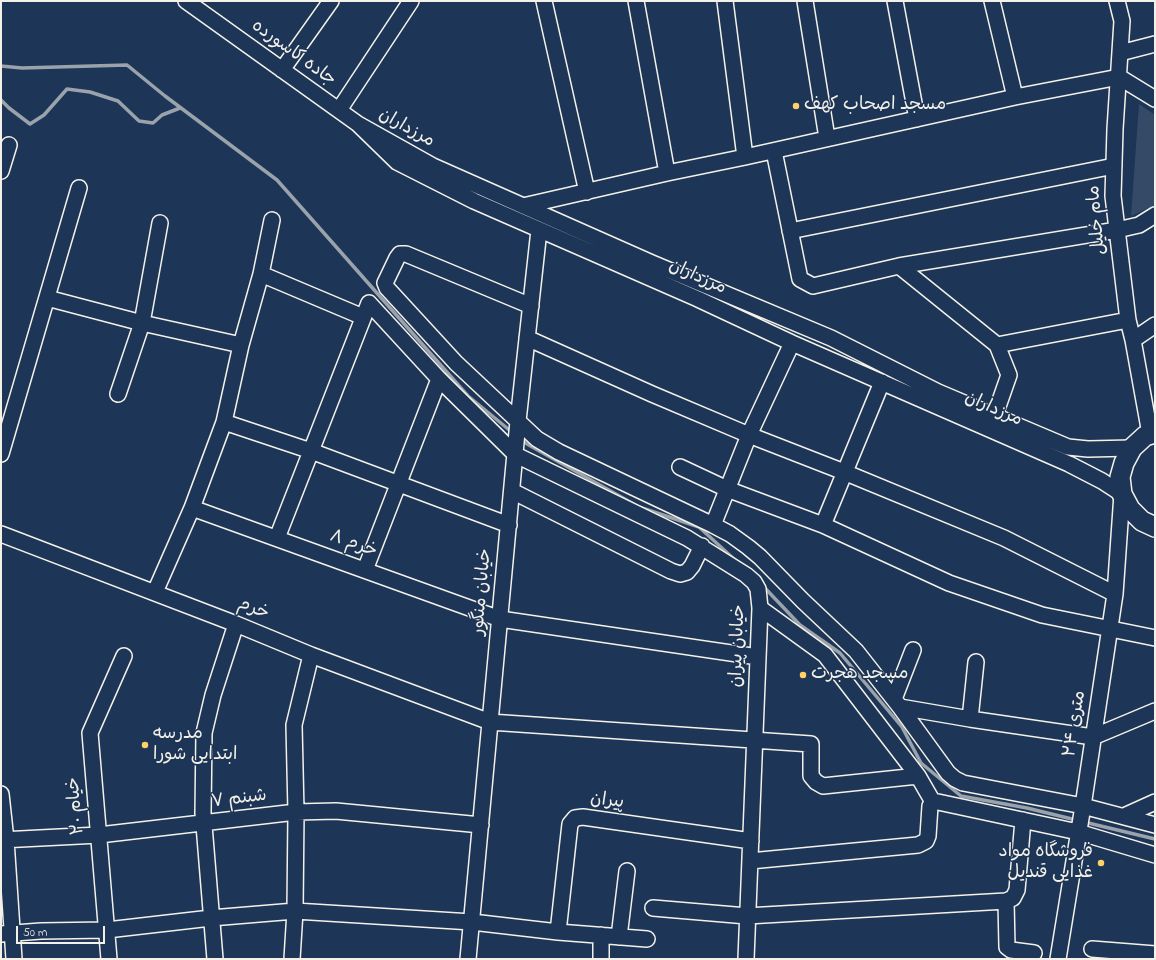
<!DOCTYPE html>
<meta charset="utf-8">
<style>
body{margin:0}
#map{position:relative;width:1156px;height:960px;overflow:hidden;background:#1d3557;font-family:"Indie Flower",sans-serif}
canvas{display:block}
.frame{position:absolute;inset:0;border:2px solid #f4f1e8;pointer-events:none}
.scale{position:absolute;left:16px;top:926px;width:89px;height:18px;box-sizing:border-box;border:2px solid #f4f1e8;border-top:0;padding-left:5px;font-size:12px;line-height:14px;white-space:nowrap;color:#f4f1e8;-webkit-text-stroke:3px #1d3557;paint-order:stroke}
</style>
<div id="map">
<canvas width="1156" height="960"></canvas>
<div class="frame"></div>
<div class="scale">50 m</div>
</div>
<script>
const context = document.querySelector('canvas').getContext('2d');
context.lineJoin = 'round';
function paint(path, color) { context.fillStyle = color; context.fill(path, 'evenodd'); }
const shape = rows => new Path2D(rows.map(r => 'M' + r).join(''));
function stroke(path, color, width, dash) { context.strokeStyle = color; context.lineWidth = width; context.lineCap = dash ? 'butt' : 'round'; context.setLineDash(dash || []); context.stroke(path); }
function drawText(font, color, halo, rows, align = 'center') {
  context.font = font + ' "Indie Flower","Playpen Sans Arabic",sans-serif'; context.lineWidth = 3; context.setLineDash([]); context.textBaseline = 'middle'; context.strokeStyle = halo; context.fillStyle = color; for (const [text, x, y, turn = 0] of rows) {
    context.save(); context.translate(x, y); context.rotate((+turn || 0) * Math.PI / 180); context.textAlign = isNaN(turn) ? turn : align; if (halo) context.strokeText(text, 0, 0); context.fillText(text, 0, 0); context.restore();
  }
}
const green = shape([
 [1139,104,1155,115,1155,205,1131,216]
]);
const stream = shape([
 [1,66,22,68,127,65,165,96,277,180,468,396,513,433],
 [1,100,9,108,30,124,44,115,67,89,90,92,118,101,139,121,153,123,162,115,180,108],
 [521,439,527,444,639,507,699,527,735,560],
 [763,586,800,625,840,653,902,727,921,763,961,796,1027,808,1076,820],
 [1084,822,1155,839]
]);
const minor = shape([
 [186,1,358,124],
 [544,1,587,192],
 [636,1,667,173],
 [725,1,745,157],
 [805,1,827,138],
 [895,1,917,119],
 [992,1,1015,97],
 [1117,1,1122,21,1115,129,1113,196,1128,320,1133,340,1150,434],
 [1120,53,1155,44],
 [282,70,331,1],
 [339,110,411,1],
 [774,151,800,279,813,286,899,266,1117,230,1139,225,1155,215],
 [1,171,9,145],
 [523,206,667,173,745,157,1015,97,1119,77,1155,99],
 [272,220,261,274,241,345,224,422,311,451,509,525],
 [790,231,1114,166],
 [899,266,997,345,1009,375,995,415],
 [261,274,363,317],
 [47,298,142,323,241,345],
 [531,306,406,254,400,254,397,258,385,283,387,288,456,363,537,439,559,452,713,525,730,534,748,547,760,557,803,601,856,651,900,707,970,719,1093,737,1155,711],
 [527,338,652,394,749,435,844,472,1004,538,1115,594],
 [1133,340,1155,325],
 [997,345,1128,320],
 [439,379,516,455,687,538,746,575,754,582,758,589,760,608,746,959],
 [118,394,142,323,160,223],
 [1,454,79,188],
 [680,467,727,489,823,525,949,583,1042,615,1155,638],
 [512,491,671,571,680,574,687,572,692,566,702,546],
 [192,508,500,619,758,657],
 [713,525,749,435,792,343],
 [823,525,882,382],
 [1,534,236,624,311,655,490,722,811,744,811,776,816,782,823,786,918,776],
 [277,538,369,303,439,379,365,570],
 [155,592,192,508,224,422],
 [760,608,825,655,918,776,933,802],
 [894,699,913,650],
 [900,707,948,773,955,779,963,783,1083,806,1155,825],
 [970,719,976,662],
 [1,794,6,840,14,959],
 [1124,816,1155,802],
 [1,840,99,835,296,812,336,811,481,825],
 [750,861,918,845,926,841,928,836,930,806,933,802,938,802,1078,832,1155,855],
 [1006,901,1007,947,1011,950,1034,953],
 [653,908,747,916,1006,901,1013,898,1017,890,1023,820],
 [558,932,570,824,575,818,583,817,751,841],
 [1,934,41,931,107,930,211,918,295,911,472,922,558,932,647,939],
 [619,937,627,871],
 [1092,949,1155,954],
 [109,959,90,733,124,656],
 [215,959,203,813,204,733,213,695,236,624],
 [292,959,295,911,296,812,294,725,311,655],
 [468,959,518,421,539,230],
 [601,959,601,935],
 [1058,959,1083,806,1115,594,1122,494,1102,481,1069,464,792,343,698,299,474,201,397,162,358,124,433,166,652,263,831,338,938,392,1068,447,1088,449,1132,448]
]);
const major = shape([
 [1155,433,1145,436,1132,448,1124,463,1120,477,1122,494,1130,509,1142,521,1155,527]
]);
const markers = [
 [796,106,4,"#ffd166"],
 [803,675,4,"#ffd166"],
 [145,745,4,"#ffd166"],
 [1101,863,4,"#ffd166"]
];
const streetNames = [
 ["جاده کاسورده",293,54,36],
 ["مرزداران",406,129,29],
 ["مام خلیل",1098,220,-95],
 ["مرزداران",697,278,24],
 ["مرزداران",993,410,24],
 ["خرم ۸",353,545,20],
 ["خیابان منگور",483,592,-85],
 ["خرم",253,610,22],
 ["خیابان پیران",739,646,-88],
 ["۲۴ متری",1076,724,-81],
 ["شبنم ۷",239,800,-7],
 ["پیران",607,802,7],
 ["خیام ۲۰",77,806,-95]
];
const poiNames = [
 ["مسجد اصحاب کهف",804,106],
 ["مسجد هجرت",811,675],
 ["مدرسه",153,735],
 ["ابتدایی شورا",153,756],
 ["فروشگاه مواد",1093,853,"right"],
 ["غذایی قندیل",1093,874,"right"]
];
paint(green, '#354a67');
stroke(stream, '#9aa2ab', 3.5);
stroke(minor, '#f4f1e8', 18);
stroke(major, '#f4f1e8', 22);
stroke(minor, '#1d3557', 15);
stroke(major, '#1d3557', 19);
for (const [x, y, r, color] of markers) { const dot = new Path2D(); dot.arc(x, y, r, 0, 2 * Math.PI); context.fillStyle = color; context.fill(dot); stroke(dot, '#1d3557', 1.5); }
drawText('18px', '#f4f1e8', '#1d3557', streetNames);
drawText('18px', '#f4f1e8', '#1d3557', poiNames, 'left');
</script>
